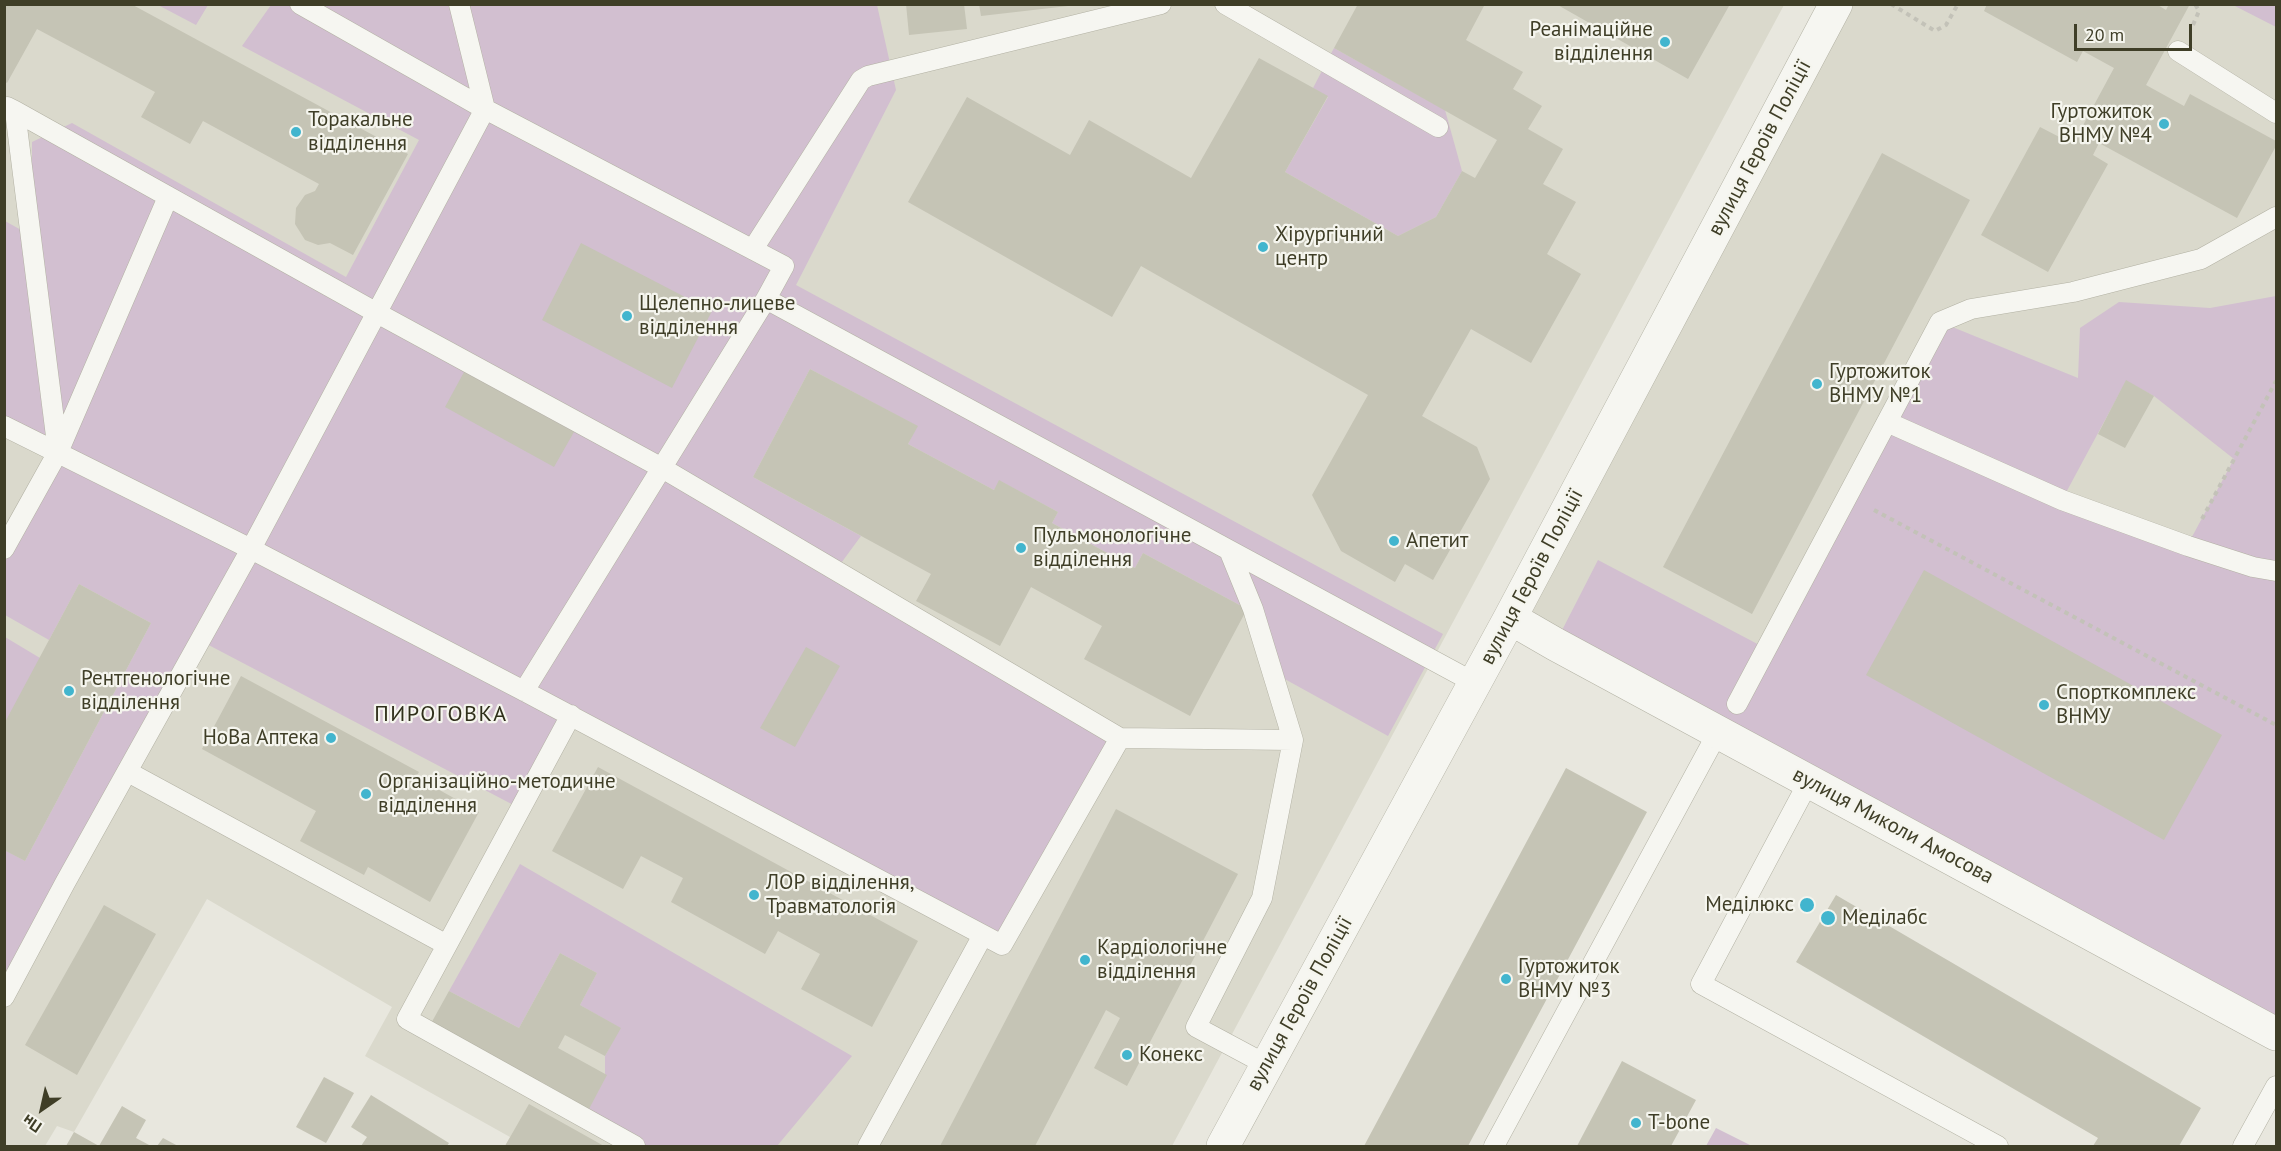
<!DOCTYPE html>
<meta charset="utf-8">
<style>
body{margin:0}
#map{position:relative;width:2281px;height:1151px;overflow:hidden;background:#e8e7de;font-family:"PT Sans",sans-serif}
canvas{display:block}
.frame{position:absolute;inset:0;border:6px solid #3f3e27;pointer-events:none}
.north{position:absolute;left:12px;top:1079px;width:60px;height:60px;-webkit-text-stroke:4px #f5f5ee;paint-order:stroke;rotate:214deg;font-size:16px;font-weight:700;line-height:24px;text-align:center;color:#3f3e27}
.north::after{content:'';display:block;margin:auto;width:21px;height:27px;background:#3f3e27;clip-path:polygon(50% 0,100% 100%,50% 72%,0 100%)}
.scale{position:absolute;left:2074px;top:24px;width:118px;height:27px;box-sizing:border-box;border:3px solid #3f3e27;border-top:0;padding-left:8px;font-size:18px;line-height:21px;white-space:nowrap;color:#3f3e27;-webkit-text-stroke:4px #f5f5ee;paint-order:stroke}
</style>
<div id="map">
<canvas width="2281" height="1151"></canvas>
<div class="frame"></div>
<div class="north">Пн</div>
<div class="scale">20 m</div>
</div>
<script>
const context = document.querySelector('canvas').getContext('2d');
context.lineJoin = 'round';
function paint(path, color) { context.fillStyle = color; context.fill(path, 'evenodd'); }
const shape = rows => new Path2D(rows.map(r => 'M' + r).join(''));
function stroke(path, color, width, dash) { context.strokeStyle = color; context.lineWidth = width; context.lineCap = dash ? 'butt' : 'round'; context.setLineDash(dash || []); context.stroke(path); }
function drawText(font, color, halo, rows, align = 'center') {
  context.font = font + ' "PT Sans",sans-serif'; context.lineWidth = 4.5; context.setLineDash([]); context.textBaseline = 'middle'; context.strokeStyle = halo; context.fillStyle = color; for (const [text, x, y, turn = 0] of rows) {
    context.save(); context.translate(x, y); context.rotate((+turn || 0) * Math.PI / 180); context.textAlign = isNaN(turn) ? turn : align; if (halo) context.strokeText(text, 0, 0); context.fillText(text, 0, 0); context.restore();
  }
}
const built = shape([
 [5,5,1784,5,1172,1146,505,1146,510,1137,365,1056,392,1007,207,899,74,1132,57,1126,45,1146,5,1146],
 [1836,5,2276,5,2276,1036,1510,618]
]);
const green = shape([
 [158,5,208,5,196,25],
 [271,5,877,5,896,90,796,285,1443,634,1388,736,1272,672,1247,609,1143,553,1135,568,1052,523,1058,512,1000,481,994,490,908,444,917,426,810,369,753,477,861,536,836,570,1120,738,1002,945,571,716,521,809,201,641,5,997,5,850,25,861,151,623,79,584,49,640,5,615,5,549,57,453,5,426,5,221,32,236,32,142,72,123,346,277,419,140,242,46],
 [2233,5,2276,5,2276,27],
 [1334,48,1445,110,1462,171,1436,217,1398,236,1285,172,1328,97,1313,88],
 [2276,296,2276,1034,1555,644,1598,560,1767,649,1940,322,2078,378,2080,328,2119,302,2210,308],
 [2126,381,2154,396,2234,459,2187,546,2062,500],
 [5,637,40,658,5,724],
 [520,864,852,1056,777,1146,635,1146,584,1117,605,1078,605,1056,620,1028,580,1005,597,973,560,953,519,1028,449,991],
 [1716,1128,1752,1146,1706,1146]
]);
const building = shape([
 [4,4,131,4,408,154,353,255,330,243,318,245,305,240,295,224,296,208,305,195,315,191,319,184,203,121,190,144,141,117,155,92,37,29,7,83,4,81],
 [906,4,964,4,967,29,909,35],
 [979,4,1068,4,1068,6,981,16],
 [1358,4,1485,4,1466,40,1523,72,1513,89,1542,106,1528,129,1563,149,1543,184,1576,202,1547,254,1581,274,1531,363,1471,329,1422,416,1477,447,1490,479,1433,580,1405,564,1395,582,1341,551,1312,495,1368,395,1141,266,1112,317,908,202,967,97,1070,155,1089,120,1191,178,1259,58,1328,96,1285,172,1398,236,1436,217,1462,171,1475,178,1497,140,1334,48],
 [1556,4,1726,4,1729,6,1688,79],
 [1987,4,2156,4,2166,10,2169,4,2190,4,2146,85,2184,106,2190,94,2276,141,2276,146,2237,218,2099,143,2093,155,2108,164,2048,272,1981,235,2040,127,2073,144,2114,68,2083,51,2077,62,1984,11],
 [1882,153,1970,200,1752,614,1663,567],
 [581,243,712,311,672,388,542,320],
 [810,369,918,426,908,444,994,490,999,480,1058,512,1052,523,1135,568,1143,553,1247,609,1190,716,1084,659,1102,626,1031,587,1000,646,916,601,931,574,753,477],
 [464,372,574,432,554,467,445,407],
 [2126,380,2154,396,2125,448,2098,434],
 [1924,570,2222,735,2164,840,1866,675],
 [79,584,151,623,25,861,4,850,4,724],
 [806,647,840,666,795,747,760,728],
 [241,676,419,772,416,777,479,812,430,902,368,867,364,875,300,841,316,811,202,749],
 [598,767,918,941,872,1027,801,989,820,954,778,931,765,954,671,902,683,878,641,856,623,889,552,851],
 [1566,768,1647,812,1468,1146,1364,1146],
 [1116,809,1238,874,1127,1086,1094,1068,1120,1018,1106,1010,1035,1146,940,1146],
 [1836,895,2201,1108,2179,1146,2093,1146,2098,1138,1796,962],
 [104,905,156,934,77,1075,25,1045],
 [560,953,597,973,580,1005,621,1028,605,1056,565,1035,558,1048,607,1075,589,1109,540,1081,537,1085,429,1027,449,991,519,1028],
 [1622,1061,1696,1100,1671,1146,1577,1146],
 [324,1077,354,1093,326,1143,296,1127],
 [371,1095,449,1143,447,1146,361,1146,367,1137,351,1127],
 [529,1104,604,1146,505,1146],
 [122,1106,146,1120,136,1138,151,1146,99,1146],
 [74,1132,99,1146,66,1146],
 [163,1138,178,1146,157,1146]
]);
const path = shape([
 [1891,4,1935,31,1946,25,1958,4],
 [2193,25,2199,11,2195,4],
 [1874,510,2276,725],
 [2202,519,2276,381]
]);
const lane = shape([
 [300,4,485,109,784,266,766,299,524,691],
 [1225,4,1438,127],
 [2178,51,2276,113],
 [753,249,861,80,868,76,1161,4],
 [766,299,1229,550,1253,609,1293,740,1262,898,1196,1027,1267,1065],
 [1887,422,2062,500,2188,546,2253,567,2276,571],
 [4,426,251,549,524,691,1002,945,1120,738,662,468,377,313,15,111],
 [59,450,168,197],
 [4,549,58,452,15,111,7,107],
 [1229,550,1475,683],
 [1737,704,1940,322,1971,309,2073,292,2201,259,2276,217],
 [1120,738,1293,740],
 [128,772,447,945,571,715],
 [1809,781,1701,984,1998,1146],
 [447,945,407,1019,635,1146],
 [4,997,65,883,251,549,485,109,459,4],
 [868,1146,983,935],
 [1494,1146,1718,732],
 [2243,1146,2276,1086]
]);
const street = shape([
 [1510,618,1555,644,2276,1034],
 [1223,1146,1510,618,1836,4]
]);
const markers = [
 [1665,42,6,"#42b5ce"],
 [2164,124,6,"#42b5ce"],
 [296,132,6,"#42b5ce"],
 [1263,247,6,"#42b5ce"],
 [627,316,6,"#42b5ce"],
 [1817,384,6,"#42b5ce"],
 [1394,541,6,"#42b5ce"],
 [1021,548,6,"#42b5ce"],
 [69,691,6,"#42b5ce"],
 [2044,705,6,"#42b5ce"],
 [331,738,6,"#42b5ce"],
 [366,794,6,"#42b5ce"],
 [754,895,6,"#42b5ce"],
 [1807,905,8,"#42b5ce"],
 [1828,918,8,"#42b5ce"],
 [1085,960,6,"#42b5ce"],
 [1506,979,6,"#42b5ce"],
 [1127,1055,6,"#42b5ce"],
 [1636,1123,6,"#42b5ce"]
];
const poiNames = [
 ["Реанімаційне",1653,30,"right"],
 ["відділення",1653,54,"right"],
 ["Гуртожиток",2152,112,"right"],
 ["ВНМУ №4",2152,136,"right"],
 ["Торакальне",308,120],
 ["відділення",308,144],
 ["Хірургічний",1275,235],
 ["центр",1275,259],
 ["Щелепно-лицеве",639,304],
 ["відділення",639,328],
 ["Гуртожиток",1829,372],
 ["ВНМУ №1",1829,396],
 ["Пульмонологічне",1033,536],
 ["відділення",1033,560],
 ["Апетит",1406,541],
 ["Рентгенологічне",81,679],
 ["відділення",81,703],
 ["Спорткомплекс",2056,693],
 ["ВНМУ",2056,717],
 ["НоВа Аптека",319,738,"right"],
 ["Організаційно-методичне",378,782],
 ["відділення",378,806],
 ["ЛОР відділення,",766,883],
 ["Травматологія",766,907],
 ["Меділюкс",1794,905,"right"],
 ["Меділабс",1842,918],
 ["Кардіологічне",1097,948],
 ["відділення",1097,972],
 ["Гуртожиток",1518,967],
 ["ВНМУ №3",1518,991],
 ["Конекс",1139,1055],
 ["T-bone",1648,1123]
];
const streetNames = [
 ["вулиця Героїв Поліції",1760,148,-62],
 ["вулиця Героїв Поліції",1532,577,-62],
 ["вулиця Миколи Амосова",1893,826,28],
 ["вулиця Героїв Поліції",1300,1004,-61]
];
const neighbourhoodNames = [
 ["ПИРОГОВКА",441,715]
];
paint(built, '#dad9cc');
paint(green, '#d2bfd0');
paint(building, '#c5c4b5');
stroke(lane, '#b2b1a3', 21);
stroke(street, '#b2b1a3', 34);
stroke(path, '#c3c2b8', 4, [4.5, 4.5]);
stroke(lane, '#f6f6f1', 20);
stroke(street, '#f6f6f1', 33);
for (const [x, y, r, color] of markers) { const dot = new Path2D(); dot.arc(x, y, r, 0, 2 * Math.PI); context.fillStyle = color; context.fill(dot); stroke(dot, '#f5f5ee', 2); }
drawText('21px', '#3f3e27', '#f5f5ee', poiNames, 'left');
drawText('21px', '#3f3e27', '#f5f5ee', streetNames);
context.letterSpacing = '1.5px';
drawText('22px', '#2f2f1a', '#f5f5ee', neighbourhoodNames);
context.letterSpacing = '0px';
</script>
